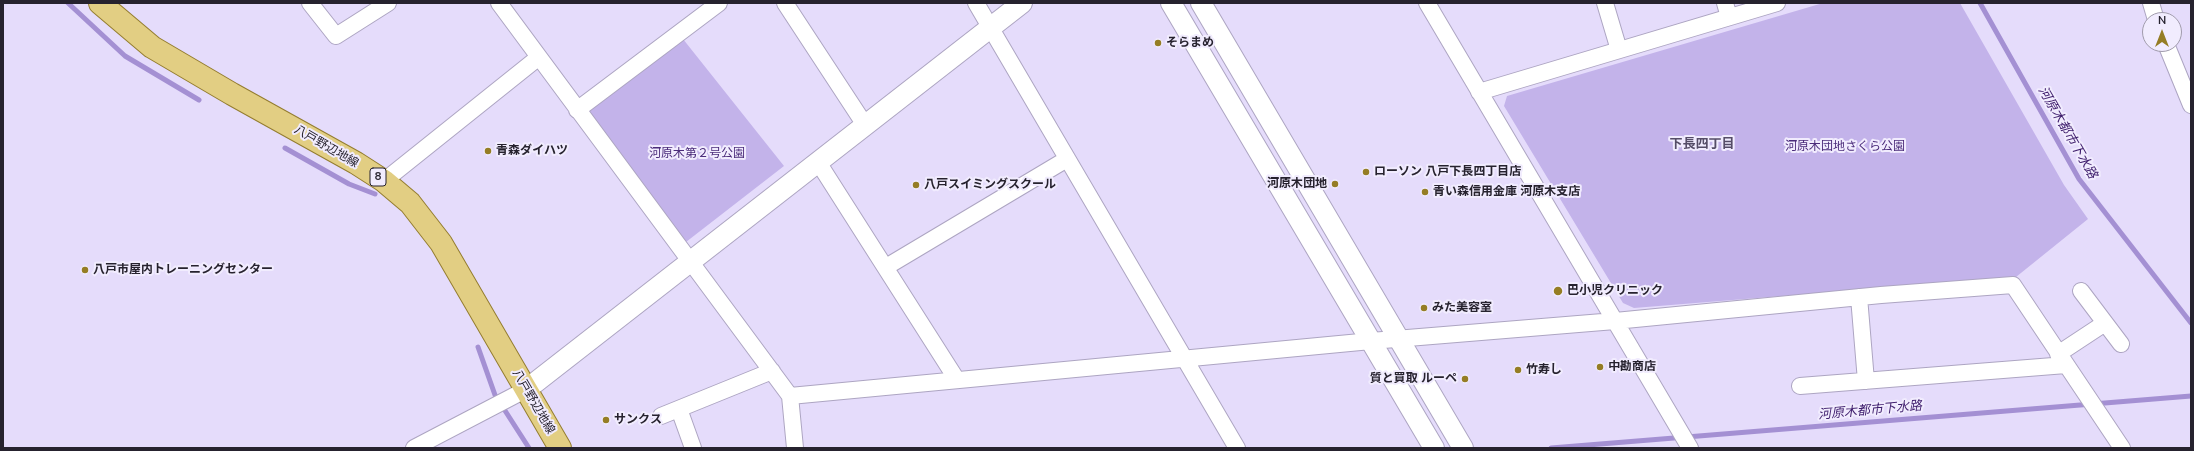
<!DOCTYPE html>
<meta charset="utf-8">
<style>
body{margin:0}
#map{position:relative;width:2194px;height:451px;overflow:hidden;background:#e5dcfb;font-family:"Nunito Sans",sans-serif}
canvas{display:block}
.frame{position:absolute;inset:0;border:4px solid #26222e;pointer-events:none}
.north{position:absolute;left:2142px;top:12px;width:40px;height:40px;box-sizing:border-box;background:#f1ecfe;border:1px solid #a09bab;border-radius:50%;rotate:0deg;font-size:11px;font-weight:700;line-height:16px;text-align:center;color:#26222e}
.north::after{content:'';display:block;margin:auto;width:14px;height:18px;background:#957d24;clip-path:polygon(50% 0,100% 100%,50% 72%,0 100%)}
</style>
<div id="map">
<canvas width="2194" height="451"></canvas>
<div class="frame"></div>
<div class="north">N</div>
</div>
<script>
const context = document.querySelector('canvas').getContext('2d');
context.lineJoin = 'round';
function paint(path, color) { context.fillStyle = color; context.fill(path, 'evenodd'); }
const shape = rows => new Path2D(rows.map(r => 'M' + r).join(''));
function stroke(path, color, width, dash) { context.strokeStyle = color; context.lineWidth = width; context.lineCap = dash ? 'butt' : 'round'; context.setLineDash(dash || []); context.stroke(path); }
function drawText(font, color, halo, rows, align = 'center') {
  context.font = font + ' "Nunito Sans","Noto Sans JP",sans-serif'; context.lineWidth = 4; context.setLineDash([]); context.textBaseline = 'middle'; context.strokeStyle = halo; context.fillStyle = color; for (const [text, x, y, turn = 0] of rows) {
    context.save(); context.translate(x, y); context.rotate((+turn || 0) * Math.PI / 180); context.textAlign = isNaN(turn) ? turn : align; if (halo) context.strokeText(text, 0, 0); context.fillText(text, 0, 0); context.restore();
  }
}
const green = shape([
 [1823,3,1960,3,2064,185,2088,219,2016,277,1634,308,1623,303,1504,106,1507,96],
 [683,39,784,166,686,242,588,111]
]);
const stream = shape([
 [68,3,125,56,199,100],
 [1980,3,2079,179,2191,323],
 [285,148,349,184,375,194],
 [478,347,495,395,529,448],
 [1551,448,2191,396]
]);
const minor = shape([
 [310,3,336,36,388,3],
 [499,3,790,396,795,448],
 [785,3,865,125],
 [976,3,1237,448],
 [1427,3,1690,448],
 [1605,3,1619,50],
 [1725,3,1729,17],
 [2151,3,2156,20],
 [2166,44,2191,105],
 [1479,92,1777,3],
 [577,110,719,3],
 [818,162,957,380],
 [384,181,539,57],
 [886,267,1067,159],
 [2081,291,2121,344],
 [1859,297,1866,381],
 [2058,354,2105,323],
 [1800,386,2066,365],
 [790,396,1371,341,1615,321,1881,295,2013,285,2122,448],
 [679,409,693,448],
 [661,416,772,371],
 [414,448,527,389]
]);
const tertiary = shape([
 [1171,3,1434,448],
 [1201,3,1463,448],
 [527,389,1022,3]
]);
const primary = shape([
 [100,3,152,47,232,94,356,163,384,181,410,203,441,243,560,448]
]);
const markers = [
 [1158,43,4,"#957d24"],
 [488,151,4,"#957d24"],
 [1366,172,4,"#957d24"],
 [1335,184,4,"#957d24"],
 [916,185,4,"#957d24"],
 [1425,192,4,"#957d24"],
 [85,270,4,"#957d24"],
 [1558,291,5,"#957d24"],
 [1424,308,4,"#957d24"],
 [1600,367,4,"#957d24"],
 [1518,370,4,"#957d24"],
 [1465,379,4,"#957d24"],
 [606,420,4,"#957d24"]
];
const shields = [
 [378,177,16]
];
const shieldNames = [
 ["8",378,177]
];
const poiNames = [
 ["そらまめ",1166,43],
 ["青森ダイハツ",496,151],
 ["ローソン 八戸下長四丁目店",1374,172],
 ["河原木団地",1327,184,"right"],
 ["八戸スイミングスクール",924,185],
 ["青い森信用金庫 河原木支店",1433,192],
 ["八戸市屋内トレーニングセンター",93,270],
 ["巴小児クリニック",1567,291],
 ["みた美容室",1432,308],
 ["中勘商店",1608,367],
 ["竹寿し",1526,370],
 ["質と買取 ルーペ",1457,379,"right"],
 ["サンクス",614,420]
];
const streetNames = [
 ["八戸野辺地線",326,147,30],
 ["八戸野辺地線",533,402,60]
];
const parkNames = [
 ["河原木団地さくら公園",1845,147],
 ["河原木第２号公園",697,154]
];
const waterNames = [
 ["河原木都市下水路",2067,133,60],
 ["河原木都市下水路",1870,411,-5]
];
const neighbourhoodNames = [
 ["下長四丁目",1702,145]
];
paint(green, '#c3b3ea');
stroke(stream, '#a490d3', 5);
stroke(minor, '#ada5c2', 18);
stroke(tertiary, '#ada5c2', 22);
stroke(primary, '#947d30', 24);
stroke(minor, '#fff', 16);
stroke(tertiary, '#fff', 20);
stroke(primary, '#e2ce83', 22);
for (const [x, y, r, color] of markers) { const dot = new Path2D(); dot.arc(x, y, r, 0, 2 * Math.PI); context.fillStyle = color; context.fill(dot); stroke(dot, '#f1ecfe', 1.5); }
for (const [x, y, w] of shields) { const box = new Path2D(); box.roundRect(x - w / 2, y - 9, w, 18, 3); context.fillStyle = '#f1ecfe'; context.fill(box); stroke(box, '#26222e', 1); }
drawText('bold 11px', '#26222e', null, shieldNames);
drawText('bold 12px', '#26222e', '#f1ecfe', poiNames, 'left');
drawText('12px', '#26222e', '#f1ecfe', streetNames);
drawText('12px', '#4a2b7a', '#f1ecfe', parkNames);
drawText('italic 13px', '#3e1d6c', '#f1ecfe', waterNames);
drawText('bold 13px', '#554d67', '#f1ecfe', neighbourhoodNames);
</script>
